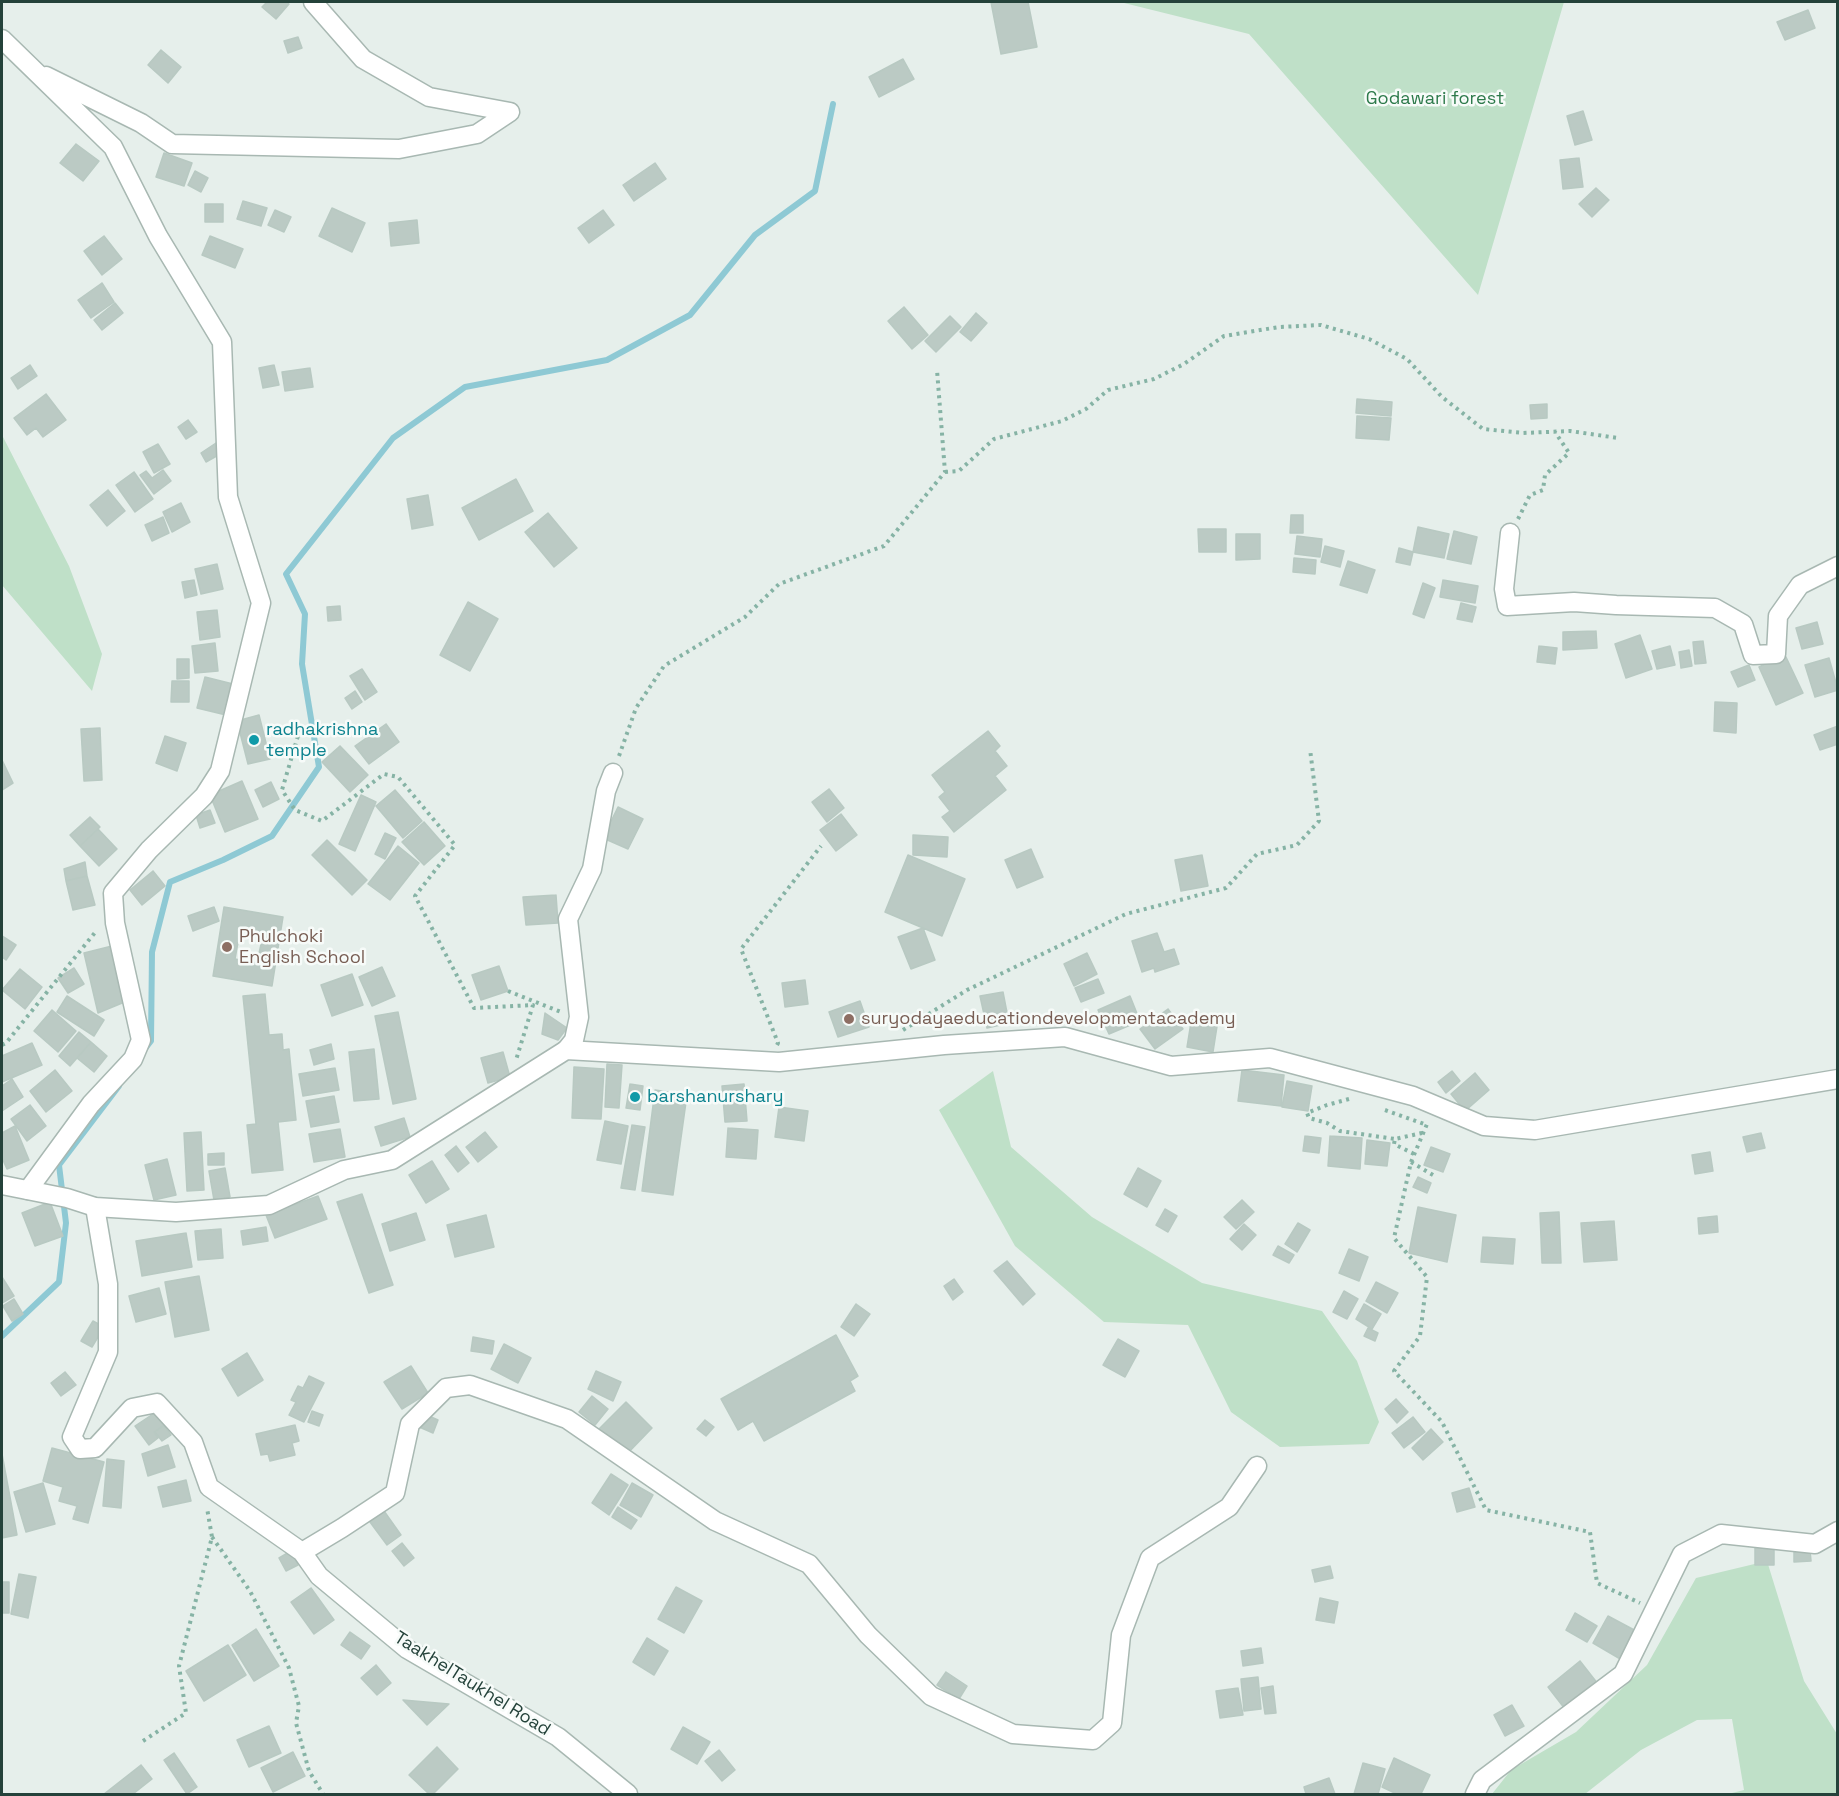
<!DOCTYPE html>
<style>
body{margin:0}
#map{position:relative;width:1839px;height:1796px;overflow:hidden;background:#e6efeb;font-family:"Space Grotesk",sans-serif}
canvas{display:block}
.frame{position:absolute;inset:0;border:3px solid #24423a;pointer-events:none}
</style>
<div id="map">
<canvas width="1839" height="1796"></canvas>
<div class="frame"></div>
</div>
<script>
const context = document.querySelector('canvas').getContext('2d');
context.lineJoin = 'round';
function paint(path, color) { context.fillStyle = color; context.fill(path, 'evenodd'); }
const shape = rows => new Path2D(rows.map(r => 'M' + r).join(''));
function stroke(path, color, width, dash) { context.strokeStyle = color; context.lineWidth = width; context.lineCap = dash ? 'butt' : 'round'; context.setLineDash(dash || []); context.stroke(path); }
function drawText(font, color, halo, rows, align = 'center') {
  context.font = font + ' "Space Grotesk",sans-serif'; context.lineWidth = 5; context.setLineDash([]); context.textBaseline = 'middle'; context.strokeStyle = halo; context.fillStyle = color; for (const [text, x, y, turn = 0] of rows) {
    context.save(); context.translate(x, y); context.rotate((+turn || 0) * Math.PI / 180); context.textAlign = isNaN(turn) ? turn : align; if (halo) context.strokeText(text, 0, 0); context.fillText(text, 0, 0); context.restore();
  }
}
const green = shape([
 [1120,2,1564,2,1478,295,1249,34],
 [2,435,69,566,102,654,92,691,2,585],
 [993,1071,1011,1147,1092,1217,1202,1283,1322,1311,1357,1361,1379,1422,1369,1444,1280,1447,1231,1412,1188,1325,1104,1322,1015,1246,939,1110],
 [1767,1561,1804,1681,1837,1734,1837,1794,1728,1794,1744,1790,1732,1719,1697,1720,1641,1750,1585,1794,1492,1794,1511,1770,1576,1732,1647,1665,1696,1578]
]);
const stream = shape([
 [144,1050,151,1041,152,952,170,882,223,860,272,836,319,767,302,664,305,614,286,574,393,438,465,387,607,360,690,315,755,235,815,191,833,104],
 [2,1336,59,1282,66,1223,59,1165,119,1086]
]);
const building = shape([
 [267,2,286,2,289,4,276,19,262,7,267,2],
 [991,2,1028,2,1037,47,1001,54,991,2],
 [1808,10,1815,28,1785,40,1777,22,1808,10],
 [298,37,302,48,288,53,284,41,298,37],
 [161,50,181,67,168,83,148,65,161,50],
 [903,59,914,79,879,97,869,77,903,59],
 [1583,111,1592,140,1575,145,1567,116,1583,111],
 [76,144,99,161,83,181,60,163,76,144],
 [164,153,192,163,184,186,156,177,164,153],
 [1579,158,1583,187,1563,189,1560,160,1579,158],
 [655,163,666,179,634,201,623,185,655,163],
 [195,171,208,178,201,192,188,185,195,171],
 [1596,188,1609,200,1592,217,1579,204,1596,188],
 [243,201,267,208,261,226,237,219,243,201],
 [205,204,223,204,223,222,205,222,205,204],
 [332,208,365,223,352,252,319,236,332,208],
 [275,210,291,217,284,232,268,225,275,210],
 [603,210,614,225,589,243,578,228,603,210],
 [417,220,419,243,391,246,389,223,417,220],
 [104,236,122,259,102,275,84,251,104,236],
 [210,236,243,249,235,268,202,255,210,236],
 [102,283,114,302,91,318,78,300,102,283],
 [115,303,123,313,102,330,94,320,115,303],
 [904,307,928,335,912,349,888,321,904,307],
 [976,313,987,323,971,341,960,332,976,313],
 [950,316,961,327,936,352,925,341,950,316],
 [30,365,37,376,18,389,11,378,30,365],
 [274,365,279,385,263,388,259,368,274,365],
 [310,368,313,387,285,391,282,372,310,368],
 [46,394,66,420,43,437,36,428,27,435,14,418,46,394],
 [1357,399,1392,402,1391,416,1356,413,1357,399],
 [1547,404,1547,418,1531,419,1530,405,1547,404],
 [1357,416,1391,418,1389,440,1356,438,1357,416],
 [188,420,197,432,186,439,178,427,188,420],
 [216,443,222,453,206,462,201,453,216,443],
 [158,444,170,464,154,473,143,452,158,444],
 [163,470,171,481,154,494,140,475,146,471,152,478,163,470],
 [134,472,153,499,135,512,116,485,134,472],
 [516,479,533,511,479,540,462,508,516,479],
 [108,490,125,511,107,526,90,505,108,490],
 [428,495,433,525,412,529,407,499,428,495],
 [181,503,190,522,172,532,163,512,181,503],
 [548,513,577,548,554,567,525,532,548,513],
 [1291,515,1303,515,1303,533,1290,533,1291,515],
 [163,517,169,533,152,541,145,525,163,517],
 [1418,527,1449,534,1444,558,1413,552,1418,527],
 [1198,529,1226,529,1226,552,1199,552,1198,529],
 [1454,531,1477,537,1471,564,1447,559,1454,531],
 [1236,534,1260,534,1260,559,1236,560,1236,534],
 [1297,536,1322,539,1320,557,1295,554,1297,536],
 [1325,546,1344,551,1340,567,1321,562,1325,546],
 [1399,548,1413,552,1410,565,1396,562,1399,548],
 [1294,558,1316,560,1315,574,1293,572,1294,558],
 [1348,561,1375,570,1367,593,1340,585,1348,561],
 [217,564,223,589,201,594,195,569,217,564],
 [194,580,197,595,185,598,182,582,194,580],
 [1443,580,1478,586,1475,603,1440,597,1443,580],
 [1423,583,1435,588,1424,618,1413,614,1423,583],
 [468,602,498,619,470,671,440,655,468,602],
 [1461,603,1476,607,1472,622,1457,619,1461,603],
 [340,606,341,620,328,621,327,607,340,606],
 [217,610,220,637,200,640,197,612,217,610],
 [1817,622,1823,644,1802,649,1796,628,1817,622],
 [1596,631,1597,648,1563,650,1563,632,1596,631],
 [1640,635,1652,669,1626,678,1615,644,1640,635],
 [1703,641,1706,663,1695,664,1693,642,1703,641],
 [215,643,218,671,195,673,192,646,215,643],
 [1539,646,1557,648,1555,664,1537,662,1539,646],
 [1670,646,1675,665,1657,669,1652,651,1670,646],
 [1689,650,1692,666,1681,668,1679,652,1689,650],
 [1785,655,1803,693,1776,705,1759,667,1785,655],
 [1829,658,1838,690,1815,697,1805,665,1829,658],
 [177,659,189,659,189,678,177,679,177,659],
 [1749,665,1755,680,1738,687,1731,672,1749,665],
 [362,669,377,692,365,700,350,676,362,669],
 [205,677,233,684,226,715,197,708,205,677],
 [172,681,189,681,189,702,171,702,172,681],
 [355,691,362,702,352,709,345,698,355,691],
 [1715,702,1737,703,1736,733,1714,731,1715,702],
 [259,715,270,759,248,764,237,721,259,715],
 [386,724,399,742,369,764,355,746,386,724],
 [1838,726,1838,744,1820,750,1814,735,1838,726],
 [100,728,102,780,84,781,81,729,100,728],
 [988,731,1000,746,995,751,1007,766,995,776,1006,790,954,832,942,817,950,811,939,797,945,792,932,775,988,731],
 [165,736,186,743,177,771,156,763,165,736],
 [340,746,368,775,350,792,322,762,340,746],
 [2,760,13,783,2,790,2,760],
 [242,781,258,819,225,832,210,795,242,781],
 [271,782,279,799,263,807,255,790,271,782],
 [829,789,844,808,827,822,812,802,829,789],
 [395,790,422,821,403,838,376,806,395,790],
 [361,795,376,802,355,851,339,844,361,795],
 [618,807,643,819,628,849,603,838,618,807],
 [210,810,215,823,200,828,196,815,210,810],
 [841,814,857,835,836,851,820,830,841,814],
 [90,817,100,827,80,846,70,835,90,817],
 [424,822,445,846,424,865,402,842,424,822],
 [98,829,117,849,99,866,80,846,98,829],
 [385,833,396,838,385,859,375,854,385,833],
 [913,835,948,837,947,857,913,855,913,835],
 [327,840,367,880,352,895,312,855,327,840],
 [398,846,419,863,390,900,368,884,398,846],
 [1031,849,1043,877,1017,888,1005,860,1031,849],
 [908,855,965,879,942,936,885,912,908,855],
 [1202,855,1208,886,1181,891,1175,860,1202,855],
 [85,862,87,876,66,881,64,869,85,862],
 [153,871,165,886,142,905,130,890,153,871],
 [87,876,95,905,73,910,66,881,87,876],
 [556,895,558,923,526,925,523,897,556,895],
 [214,907,219,921,193,931,188,916,214,907],
 [224,907,283,917,272,986,213,976,224,907],
 [240,931,263,935,257,963,235,959,240,931],
 [923,928,935,960,911,969,898,937,923,928],
 [1157,933,1164,952,1174,949,1179,964,1155,972,1154,968,1142,972,1132,941,1157,933],
 [2,936,16,945,6,960,2,957,2,936],
 [112,946,127,1001,98,1013,84,953,112,946],
 [1087,953,1097,974,1074,986,1064,964,1087,953],
 [499,966,508,991,481,1000,472,975,499,966],
 [382,967,395,996,372,1006,359,977,382,967],
 [74,968,84,984,68,993,58,978,74,968],
 [20,969,42,987,25,1009,2,990,20,969],
 [352,974,363,1005,332,1016,321,985,352,974],
 [1098,979,1104,993,1081,1002,1075,988,1098,979],
 [805,980,808,1004,785,1007,782,983,805,980],
 [1003,992,1009,1023,987,1028,980,996,1003,992],
 [265,994,269,1035,282,1034,283,1050,289,1049,296,1120,278,1122,283,1170,252,1173,247,1125,256,1124,243,996,265,994],
 [67,996,104,1020,94,1036,57,1012,67,996],
 [1130,996,1140,1021,1109,1034,1098,1010,1130,996],
 [860,1001,869,1027,838,1037,829,1012,860,1001],
 [1168,1009,1183,1029,1155,1049,1140,1029,1168,1009],
 [52,1010,76,1031,58,1052,34,1031,52,1010],
 [398,1012,416,1099,393,1104,375,1016,398,1012],
 [545,1013,567,1028,558,1040,542,1034,545,1013],
 [1192,1016,1218,1020,1213,1052,1187,1047,1192,1016],
 [79,1032,91,1042,70,1066,59,1056,79,1032],
 [91,1042,107,1056,94,1072,77,1058,91,1042],
 [32,1043,42,1065,2,1082,2,1056,32,1043],
 [331,1044,334,1059,314,1065,310,1050,331,1044],
 [374,1049,379,1099,354,1101,349,1052,374,1049],
 [503,1052,510,1077,488,1083,481,1058,503,1052],
 [607,1064,622,1065,619,1108,605,1107,607,1064],
 [574,1067,604,1069,601,1119,572,1118,574,1067],
 [335,1068,339,1090,303,1096,299,1074,335,1068],
 [55,1070,72,1091,46,1112,30,1091,55,1070],
 [1242,1070,1284,1075,1281,1106,1238,1101,1242,1070],
 [1452,1071,1460,1081,1446,1093,1438,1082,1452,1071],
 [1475,1073,1489,1090,1465,1111,1451,1094,1475,1073],
 [12,1079,23,1097,2,1111,2,1086,12,1079],
 [1287,1081,1312,1086,1308,1111,1282,1107,1287,1081],
 [630,1084,643,1086,640,1110,626,1108,630,1084],
 [744,1084,747,1121,725,1122,722,1086,744,1084],
 [655,1090,687,1095,673,1195,642,1191,655,1090],
 [334,1096,339,1122,311,1127,306,1101,334,1096],
 [30,1105,46,1126,27,1141,11,1119,30,1105],
 [779,1107,808,1111,804,1141,775,1137,779,1107],
 [404,1118,410,1137,381,1146,375,1127,404,1118],
 [605,1121,628,1126,621,1164,597,1160,605,1121],
 [632,1125,645,1127,635,1190,621,1188,632,1125],
 [15,1126,29,1160,7,1169,2,1158,2,1133,15,1126],
 [728,1128,758,1130,756,1159,726,1157,728,1128],
 [340,1129,345,1157,314,1162,309,1134,340,1129],
 [201,1132,204,1190,187,1191,184,1133,201,1132],
 [485,1132,497,1147,478,1162,466,1147,485,1132],
 [1761,1133,1765,1148,1747,1152,1743,1137,1761,1133],
 [1305,1136,1321,1138,1319,1153,1303,1151,1305,1136],
 [1330,1136,1362,1138,1360,1169,1328,1166,1330,1136],
 [1367,1140,1390,1143,1387,1166,1365,1164,1367,1140],
 [456,1146,469,1163,458,1172,445,1155,456,1146],
 [1431,1147,1450,1154,1443,1172,1424,1165,1431,1147],
 [1710,1152,1713,1171,1695,1174,1692,1155,1710,1152],
 [224,1153,224,1165,208,1165,208,1154,224,1153],
 [167,1159,176,1195,154,1200,145,1165,167,1159],
 [432,1161,449,1189,426,1203,409,1175,432,1161],
 [225,1168,230,1197,214,1200,209,1171,225,1168],
 [1138,1168,1161,1181,1147,1207,1124,1194,1138,1168],
 [1418,1177,1431,1183,1427,1193,1413,1187,1418,1177],
 [362,1194,393,1285,369,1293,337,1202,362,1194],
 [318,1196,327,1219,275,1238,266,1215,318,1196],
 [1242,1200,1254,1212,1236,1229,1224,1217,1242,1200],
 [50,1202,63,1236,35,1246,22,1213,50,1202],
 [1418,1207,1456,1215,1447,1262,1409,1253,1418,1207],
 [1165,1209,1177,1216,1168,1232,1156,1225,1165,1209],
 [1559,1212,1561,1263,1542,1263,1540,1213,1559,1212],
 [416,1213,425,1240,390,1251,382,1224,416,1213],
 [486,1215,494,1247,455,1257,447,1225,486,1215],
 [1717,1216,1718,1232,1699,1234,1698,1218,1717,1216],
 [1614,1221,1617,1260,1584,1262,1581,1223,1614,1221],
 [1298,1223,1310,1230,1297,1252,1285,1244,1298,1223],
 [1244,1224,1256,1235,1242,1250,1230,1239,1244,1224],
 [266,1227,268,1241,243,1245,241,1231,266,1227],
 [221,1229,223,1258,198,1260,195,1231,221,1229],
 [186,1233,192,1267,142,1276,136,1241,186,1233],
 [1483,1237,1515,1239,1513,1264,1481,1262,1483,1237],
 [1278,1246,1294,1255,1289,1263,1273,1255,1278,1246],
 [1349,1249,1368,1257,1359,1281,1339,1273,1349,1249],
 [1007,1261,1035,1294,1023,1305,994,1271,1007,1261],
 [199,1276,209,1330,175,1337,165,1282,199,1276],
 [2,1277,14,1296,2,1303,2,1277],
 [954,1279,963,1292,953,1300,944,1286,954,1279],
 [1376,1282,1398,1293,1387,1313,1366,1301,1376,1282],
 [159,1288,166,1314,136,1322,129,1296,159,1288],
 [1344,1291,1358,1299,1347,1319,1333,1312,1344,1291],
 [14,1299,23,1314,12,1321,3,1306,14,1299],
 [856,1304,870,1314,854,1336,841,1327,856,1304],
 [1364,1304,1381,1314,1372,1329,1356,1319,1364,1304],
 [93,1321,104,1327,92,1347,81,1341,93,1321],
 [1368,1328,1378,1333,1375,1341,1364,1336,1368,1328],
 [836,1335,858,1376,850,1381,855,1391,764,1441,753,1421,738,1430,721,1399,836,1335],
 [473,1337,494,1341,492,1354,471,1351,473,1337],
 [1118,1339,1139,1351,1125,1377,1103,1365,1118,1339],
 [504,1344,531,1358,518,1383,491,1369,504,1344],
 [247,1353,263,1380,238,1396,222,1369,247,1353],
 [411,1366,428,1393,402,1409,384,1382,411,1366],
 [596,1371,621,1382,613,1401,588,1389,596,1371],
 [65,1372,76,1385,61,1396,51,1383,65,1372],
 [309,1376,324,1383,304,1422,289,1415,296,1402,291,1400,298,1386,303,1388,309,1376],
 [592,1396,608,1409,595,1425,579,1412,592,1396],
 [1396,1399,1408,1412,1397,1423,1385,1409,1396,1399],
 [626,1402,652,1428,625,1456,598,1430,626,1402],
 [312,1411,323,1415,319,1426,308,1422,312,1411],
 [156,1412,165,1424,154,1432,158,1438,149,1445,135,1426,156,1412],
 [422,1413,438,1420,433,1433,417,1426,422,1413],
 [1413,1417,1425,1432,1404,1448,1392,1433,1413,1417],
 [705,1420,714,1427,706,1436,697,1429,705,1420],
 [295,1425,299,1441,292,1443,295,1455,270,1461,268,1454,261,1455,256,1434,295,1425],
 [164,1426,171,1435,162,1441,155,1432,164,1426],
 [1431,1429,1443,1442,1423,1460,1412,1448,1431,1429],
 [168,1445,175,1467,148,1476,142,1454,168,1445],
 [52,1448,104,1462,88,1523,73,1519,77,1506,59,1501,63,1487,43,1481,52,1448],
 [2,1454,17,1535,2,1538,2,1454],
 [107,1459,124,1461,121,1508,103,1506,107,1459],
 [611,1474,628,1485,609,1515,592,1503,611,1474],
 [186,1480,191,1501,163,1507,158,1487,186,1480],
 [43,1483,55,1524,26,1532,14,1492,43,1483],
 [632,1483,653,1495,641,1517,620,1505,632,1483],
 [1469,1488,1475,1507,1457,1512,1452,1493,1469,1488],
 [618,1507,637,1520,631,1529,612,1517,618,1507],
 [384,1511,401,1535,387,1545,370,1522,384,1511],
 [402,1543,414,1558,404,1566,392,1551,402,1543],
 [1755,1545,1774,1545,1774,1565,1755,1565,1755,1545],
 [1810,1550,1811,1561,1794,1562,1794,1551,1810,1550],
 [291,1551,298,1565,286,1571,279,1558,291,1551],
 [1330,1566,1333,1578,1315,1582,1312,1570,1330,1566],
 [19,1574,36,1577,28,1618,11,1614,19,1574],
 [2,1582,9,1582,9,1613,2,1613,2,1582],
 [676,1587,702,1601,684,1633,658,1619,676,1587],
 [311,1588,334,1620,314,1634,291,1602,311,1588],
 [1320,1598,1338,1602,1334,1623,1316,1620,1320,1598],
 [1575,1613,1597,1626,1587,1642,1566,1630,1575,1613],
 [1608,1616,1638,1632,1622,1660,1593,1643,1608,1616],
 [256,1629,279,1666,254,1681,232,1645,256,1629],
 [350,1632,370,1646,361,1659,341,1645,350,1632],
 [647,1638,668,1651,654,1675,633,1662,647,1638],
 [228,1645,246,1675,204,1701,186,1671,228,1645],
 [1261,1648,1263,1663,1243,1666,1241,1651,1261,1648],
 [1580,1661,1598,1684,1565,1709,1548,1687,1580,1661],
 [376,1665,391,1683,377,1695,361,1678,376,1665],
 [946,1672,967,1686,959,1699,937,1685,946,1672],
 [1258,1677,1261,1709,1244,1711,1241,1679,1258,1677],
 [1273,1686,1276,1713,1265,1714,1261,1688,1273,1686],
 [1238,1688,1243,1715,1220,1718,1216,1691,1238,1688],
 [403,1700,449,1704,427,1725,403,1700],
 [1512,1705,1524,1726,1505,1736,1494,1715,1512,1705],
 [269,1726,281,1753,249,1767,237,1740,269,1726],
 [683,1727,710,1742,697,1764,671,1749,683,1727],
 [437,1747,458,1769,433,1794,429,1794,409,1775,437,1747],
 [719,1750,735,1770,722,1781,705,1761,719,1750],
 [293,1752,305,1776,273,1792,261,1768,293,1752],
 [174,1753,197,1787,187,1794,164,1760,174,1753],
 [1394,1758,1430,1775,1421,1794,1397,1794,1382,1787,1394,1758],
 [1363,1763,1385,1769,1378,1794,1354,1794,1363,1763],
 [141,1765,152,1779,133,1794,104,1794,141,1765],
 [1329,1778,1335,1794,1306,1794,1304,1787,1329,1778]
]);
const path = shape([
 [945,472,959,471,994,439,1062,421,1086,409,1108,390,1154,379,1184,364,1224,336,1279,327,1321,325,1369,339,1407,359,1442,397,1483,429,1523,433,1570,431,1618,438],
 [1518,519,1530,495,1543,490,1545,475,1569,453,1555,432],
 [300,729,282,790,295,810,322,821,384,774,398,777,455,845,415,896,474,1008,533,1005,516,1060],
 [619,756,636,708,664,666,745,617,779,584,884,546,945,472,937,370],
 [508,991,561,1012],
 [903,1030,967,990,1126,914,1226,888,1257,854,1297,845,1319,821,1310,749],
 [2,1045,6,1043,97,930],
 [777,1045,778,1043,741,949,821,846],
 [1349,1099,1327,1105,1307,1113,1309,1118,1327,1123,1340,1131,1395,1139],
 [1385,1110,1427,1125],
 [1414,1154,1394,1144,1395,1139,1422,1133],
 [1411,1162,1427,1124],
 [1433,1175,1411,1162,1394,1238,1427,1277,1420,1336,1394,1371,1442,1422,1486,1510,1590,1532,1597,1583,1640,1603],
 [212,1537,250,1591,289,1668,299,1706,296,1723,309,1771,323,1794],
 [143,1741,186,1713,179,1666,212,1537,207,1508]
]);
const minor = shape([
 [2,39,113,147,158,236,222,342,228,497,261,603,220,771,204,796,149,850,113,893,115,923,141,1040,133,1059,91,1104,28,1190],
 [46,76,141,123,172,144,399,149,477,134,510,112,429,97,363,59,313,2],
 [1510,533,1504,589,1507,606,1574,602,1616,605,1715,608,1743,624,1753,655,1776,654,1778,616,1800,585,1838,566],
 [566,1050,574,1040,579,1017,568,919,592,869,606,791,613,773],
 [95,1207,108,1284,108,1352,72,1437,80,1449,95,1448,132,1408,157,1403,193,1442,209,1487,302,1552,319,1576,407,1649,558,1737,628,1794],
 [302,1552,342,1528,395,1493,410,1424,446,1388,470,1385,567,1419,715,1521,809,1564,868,1635,931,1696,1013,1734,1093,1740,1112,1723,1121,1635,1150,1558,1229,1507,1257,1466],
 [1475,1794,1482,1780,1623,1674,1682,1554,1721,1534,1815,1544,1838,1531]
]);
const tertiary = shape([
 [2,1185,67,1198,95,1207,176,1212,269,1205,344,1170,392,1160,566,1050,779,1062,944,1045,1065,1037,1171,1066,1270,1058,1413,1096,1484,1126,1535,1130,1838,1079]
]);
const markers = [
 [254,740,6,"#0f9aa8"],
 [227,947,6,"#8d6e63"],
 [849,1019,6,"#8d6e63"],
 [635,1097,6,"#0f9aa8"]
];
const parkNames = [
 ["Godawari forest",1435,99]
];
const cultureNames = [
 ["radhakrishna",266,730],
 ["temple",266,751],
 ["barshanurshary",647,1097]
];
const educationNames = [
 ["Phulchoki",239,937],
 ["English School",239,958],
 ["suryodayaeducationdevelopmentacademy",861,1019]
];
const streetNames = [
 ["TaakhelTaukhel Road",472,1684,32]
];
paint(green, '#bfe0c8');
stroke(stream, '#8ec9d4', 6);
paint(building, '#bbcac4');
stroke(building, '#b8c9c2', 1.5);
stroke(minor, '#a8b8b2', 21);
stroke(tertiary, '#a8b8b2', 21);
stroke(path, '#86b3a5', 4, [3, 4.5]);
stroke(minor, '#fff', 18);
stroke(tertiary, '#fff', 18);
for (const [x, y, r, color] of markers) { const dot = new Path2D(); dot.arc(x, y, r, 0, 2 * Math.PI); context.fillStyle = color; context.fill(dot); stroke(dot, '#f7fbf9', 2); }
drawText('18px', '#2d7a4b', '#f7fbf9', parkNames);
drawText('18px', '#0d838f', '#f7fbf9', cultureNames, 'left');
drawText('18px', '#785e54', '#f7fbf9', educationNames, 'left');
drawText('18px', '#24423a', '#f7fbf9', streetNames);
</script>
